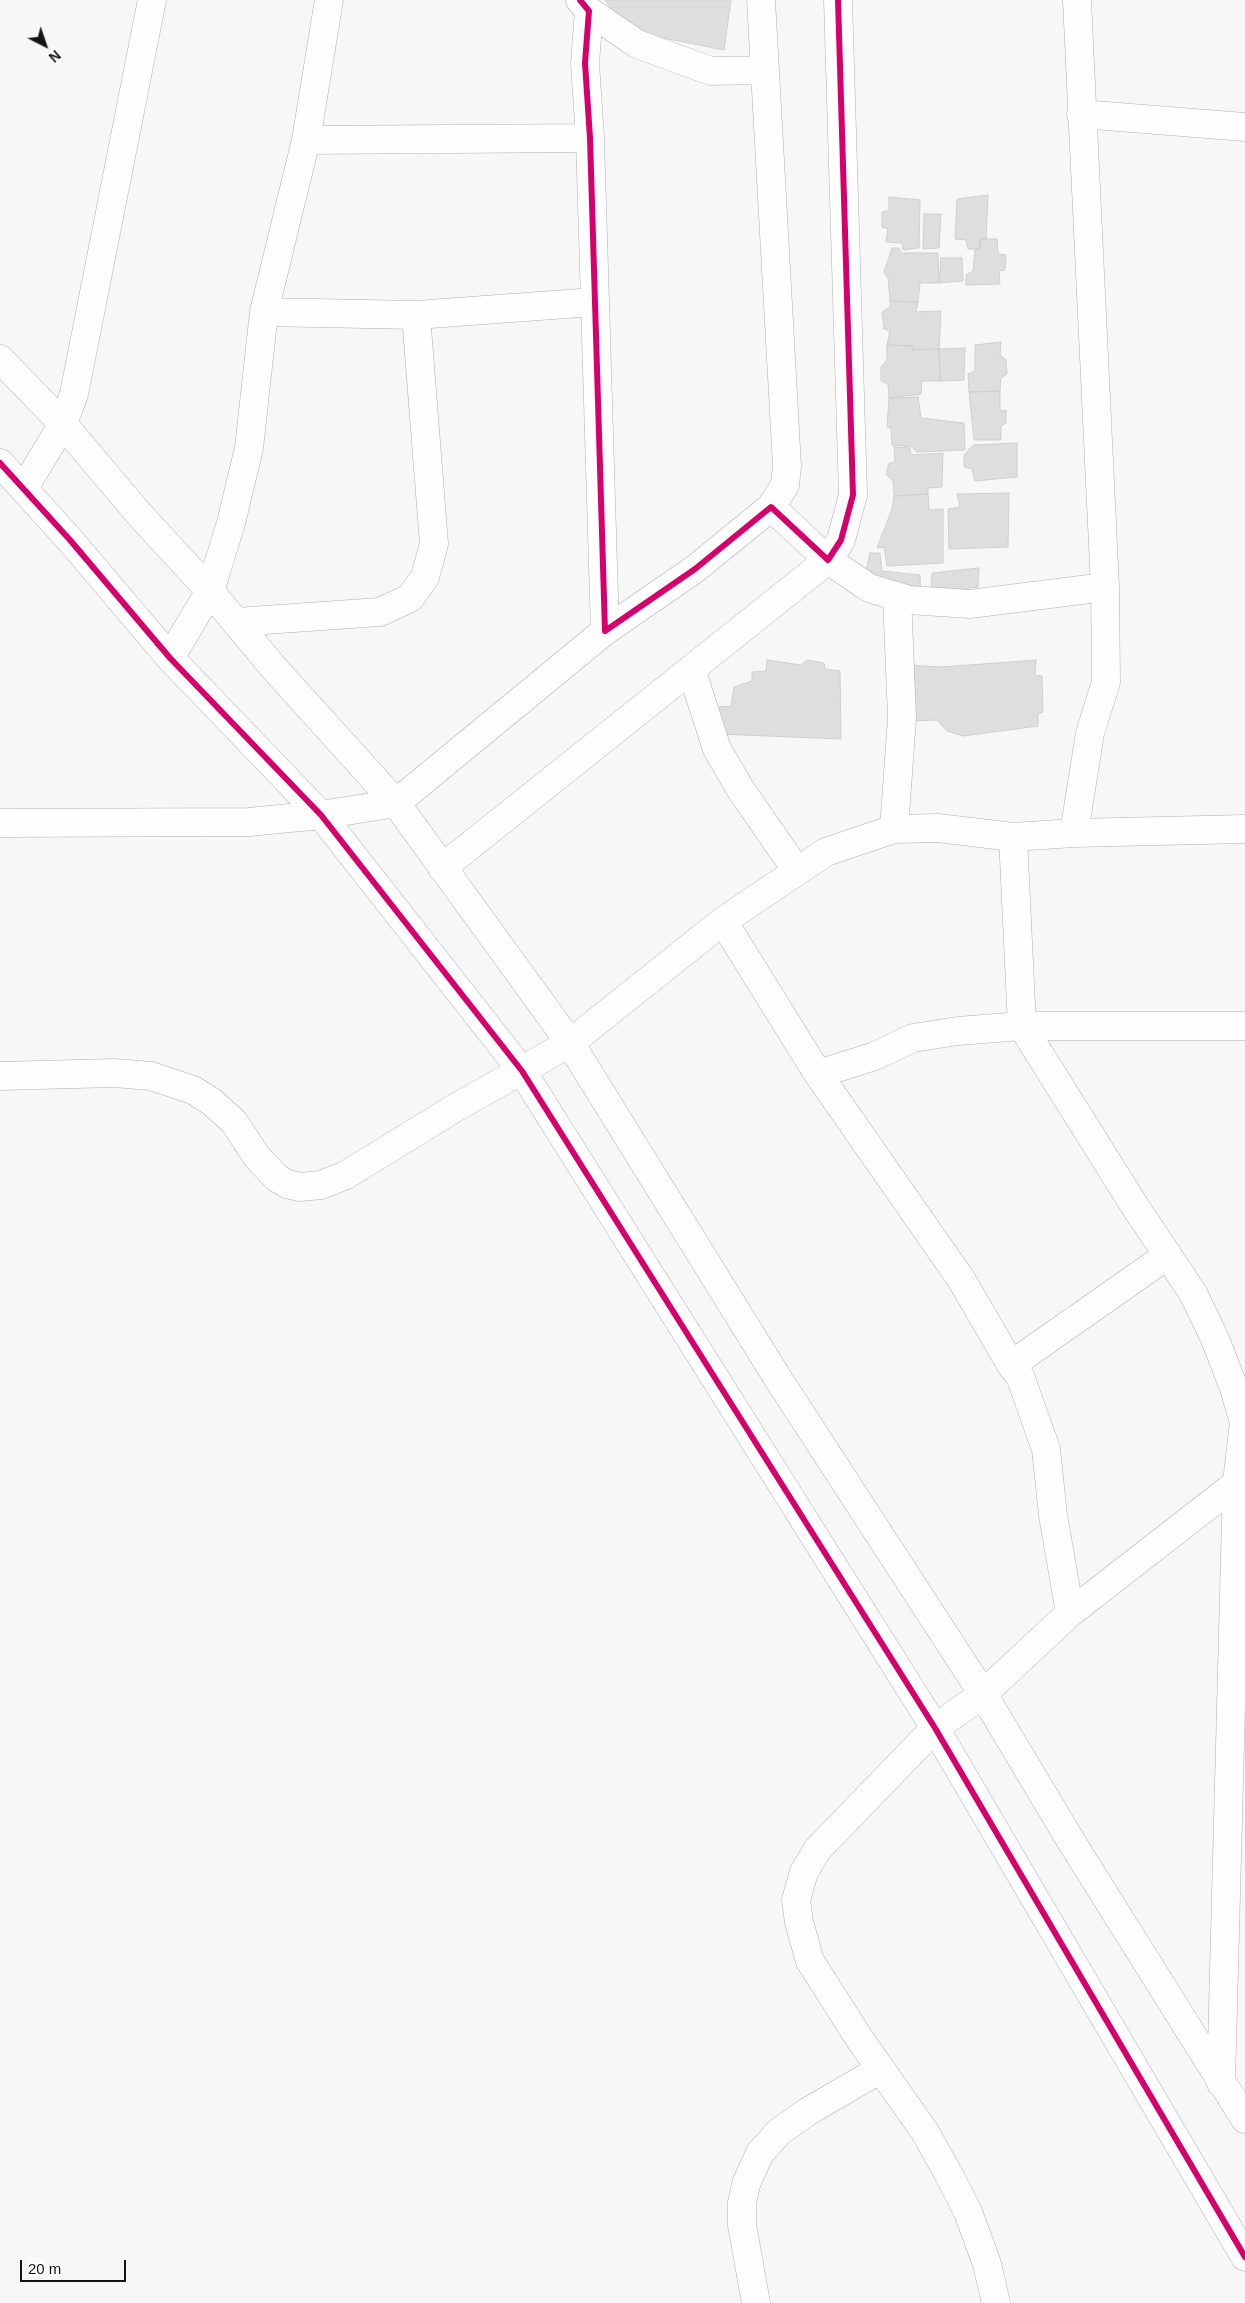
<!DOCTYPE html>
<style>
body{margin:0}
#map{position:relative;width:1245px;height:2303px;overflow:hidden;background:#f7f7f7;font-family:Helvetica,sans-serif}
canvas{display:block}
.north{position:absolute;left:20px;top:20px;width:50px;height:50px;-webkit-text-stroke:4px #fff;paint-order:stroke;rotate:139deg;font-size:14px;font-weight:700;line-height:20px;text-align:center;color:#141515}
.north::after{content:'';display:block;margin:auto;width:18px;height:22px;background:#141515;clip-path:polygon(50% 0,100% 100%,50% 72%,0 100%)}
.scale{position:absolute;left:20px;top:2260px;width:106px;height:22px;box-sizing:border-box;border:2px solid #141515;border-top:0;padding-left:6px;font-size:15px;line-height:18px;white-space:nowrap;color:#141515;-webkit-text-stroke:4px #fff;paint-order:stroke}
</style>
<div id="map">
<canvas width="1245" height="2303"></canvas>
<div class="north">N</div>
<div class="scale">20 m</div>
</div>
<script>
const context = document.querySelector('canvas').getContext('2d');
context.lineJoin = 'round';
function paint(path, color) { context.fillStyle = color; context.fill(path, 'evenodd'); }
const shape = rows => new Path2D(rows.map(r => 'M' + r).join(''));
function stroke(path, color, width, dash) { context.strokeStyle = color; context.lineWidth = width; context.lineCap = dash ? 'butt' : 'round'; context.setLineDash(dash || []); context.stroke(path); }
const building = shape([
 [605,0,731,0,724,50,628,31,605,0],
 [988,195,986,239,980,239,980,249,968,249,966,240,955,239,957,199,988,195],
 [889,197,920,200,919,248,903,250,902,243,886,242,888,229,882,227,882,212,889,210,889,197],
 [924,214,941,214,939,248,923,249,924,214],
 [980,239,997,239,998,254,1006,255,1005,270,999,271,1000,284,966,285,966,275,973,271,975,250,980,249,980,239],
 [892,248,899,248,901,253,938,253,939,283,920,283,918,302,890,301,888,278,884,272,892,248],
 [941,258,962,258,963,281,939,283,941,258],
 [890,301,918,302,916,312,941,311,939,349,912,350,913,346,887,345,890,331,884,329,882,312,890,307,890,301],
 [1001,342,1000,355,1006,360,1007,374,1001,378,1000,391,969,392,968,374,975,371,975,345,1001,342],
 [887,345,913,346,912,350,939,349,940,381,922,381,921,394,889,398,888,384,881,381,881,367,887,360,887,345],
 [965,348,964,380,940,381,939,349,965,348],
 [1000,391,1000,411,1006,410,1006,423,1001,426,1001,440,974,440,969,392,1000,391],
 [918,397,921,418,964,423,965,450,917,452,912,447,892,445,891,428,887,427,889,398,918,397],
 [1017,443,1017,477,975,481,972,469,964,467,964,455,973,445,1017,443],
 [894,447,910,448,911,455,943,453,942,487,928,488,928,494,894,496,893,481,886,474,889,463,895,462,894,447],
 [1009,493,1008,547,949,549,948,509,960,507,957,494,1009,493],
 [928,494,929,510,943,509,943,563,887,566,884,547,877,548,892,509,894,496,928,494],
 [870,553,880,553,882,571,920,575,921,601,864,580,870,553],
 [979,568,978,587,969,588,968,596,931,595,932,573,979,568],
 [767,660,801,665,807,660,824,663,825,669,840,671,841,739,717,734,717,707,731,706,734,687,752,681,752,672,766,671,767,660],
 [1036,660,1035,675,1042,676,1043,712,1038,714,1038,726,963,736,947,731,937,720,912,721,906,665,942,667,1036,660]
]);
const minor = shape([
 [580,0,589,11,585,63,590,138,605,631,695,569,771,507,828,560,841,540,853,495,838,0],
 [761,0,787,466,785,485,771,507],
 [589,11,637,44,711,71,765,70],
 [1081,114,1245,127],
 [306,140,590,138],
 [264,312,416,315,594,302],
 [0,359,63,424,139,514,210,591,273,667,396,803,570,1043,777,1377,983,1694,1071,1841,1245,2119],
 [0,463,70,540,170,658,321,815,522,1071,935,1728,1245,2257],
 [24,488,63,424,74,394,152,0],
 [236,622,380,612,410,598,425,577,434,544,416,315],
 [170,658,210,591,231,523,249,448,264,312,306,140,329,0],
 [691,669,717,749,741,790,797,871],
 [0,823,249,822,321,815,396,803,605,631],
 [894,829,902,718,897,596],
 [1074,833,1090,733,1106,682,1105,587],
 [1013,837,1022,1026,1136,1208,1193,1293,1215,1339,1234,1388,1244,1423,1237,1482,1221,2083],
 [442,868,828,560,869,588,909,600,970,604,1105,587,1077,0],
 [723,921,818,1074,961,1279,1011,1365,1020,1376,1046,1449,1053,1515,1070,1613],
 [818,1074,875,1056,913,1038,958,1031,1022,1026,1245,1026],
 [0,1076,114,1073,151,1076,193,1090,212,1102,234,1122,257,1157,277,1178,287,1184,300,1187,321,1185,346,1175,455,1108,570,1043,723,921,826,852,894,829,938,828,1013,837,1074,833,1245,829],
 [1011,1365,1168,1255],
 [756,2303,742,2225,742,2203,746,2184,760,2153,779,2132,807,2112,881,2069],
 [996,2303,987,2264,968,2212,948,2173,925,2132,859,2038,810,1961,799,1922,796,1900,804,1872,818,1849,935,1728,983,1694,1070,1613,1245,1477]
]);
const cycleway = shape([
 [580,0,589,11,585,63,590,138,605,631,695,569,771,507,828,560,841,540,853,495,838,0],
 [0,463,70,540,170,658,321,815,522,1071,935,1728,1245,2257]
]);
paint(building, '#dfdede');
stroke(building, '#cfcfcf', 1);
stroke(minor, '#afafaf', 29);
stroke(minor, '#fefefe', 28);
stroke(cycleway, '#d6006c', 6);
</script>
